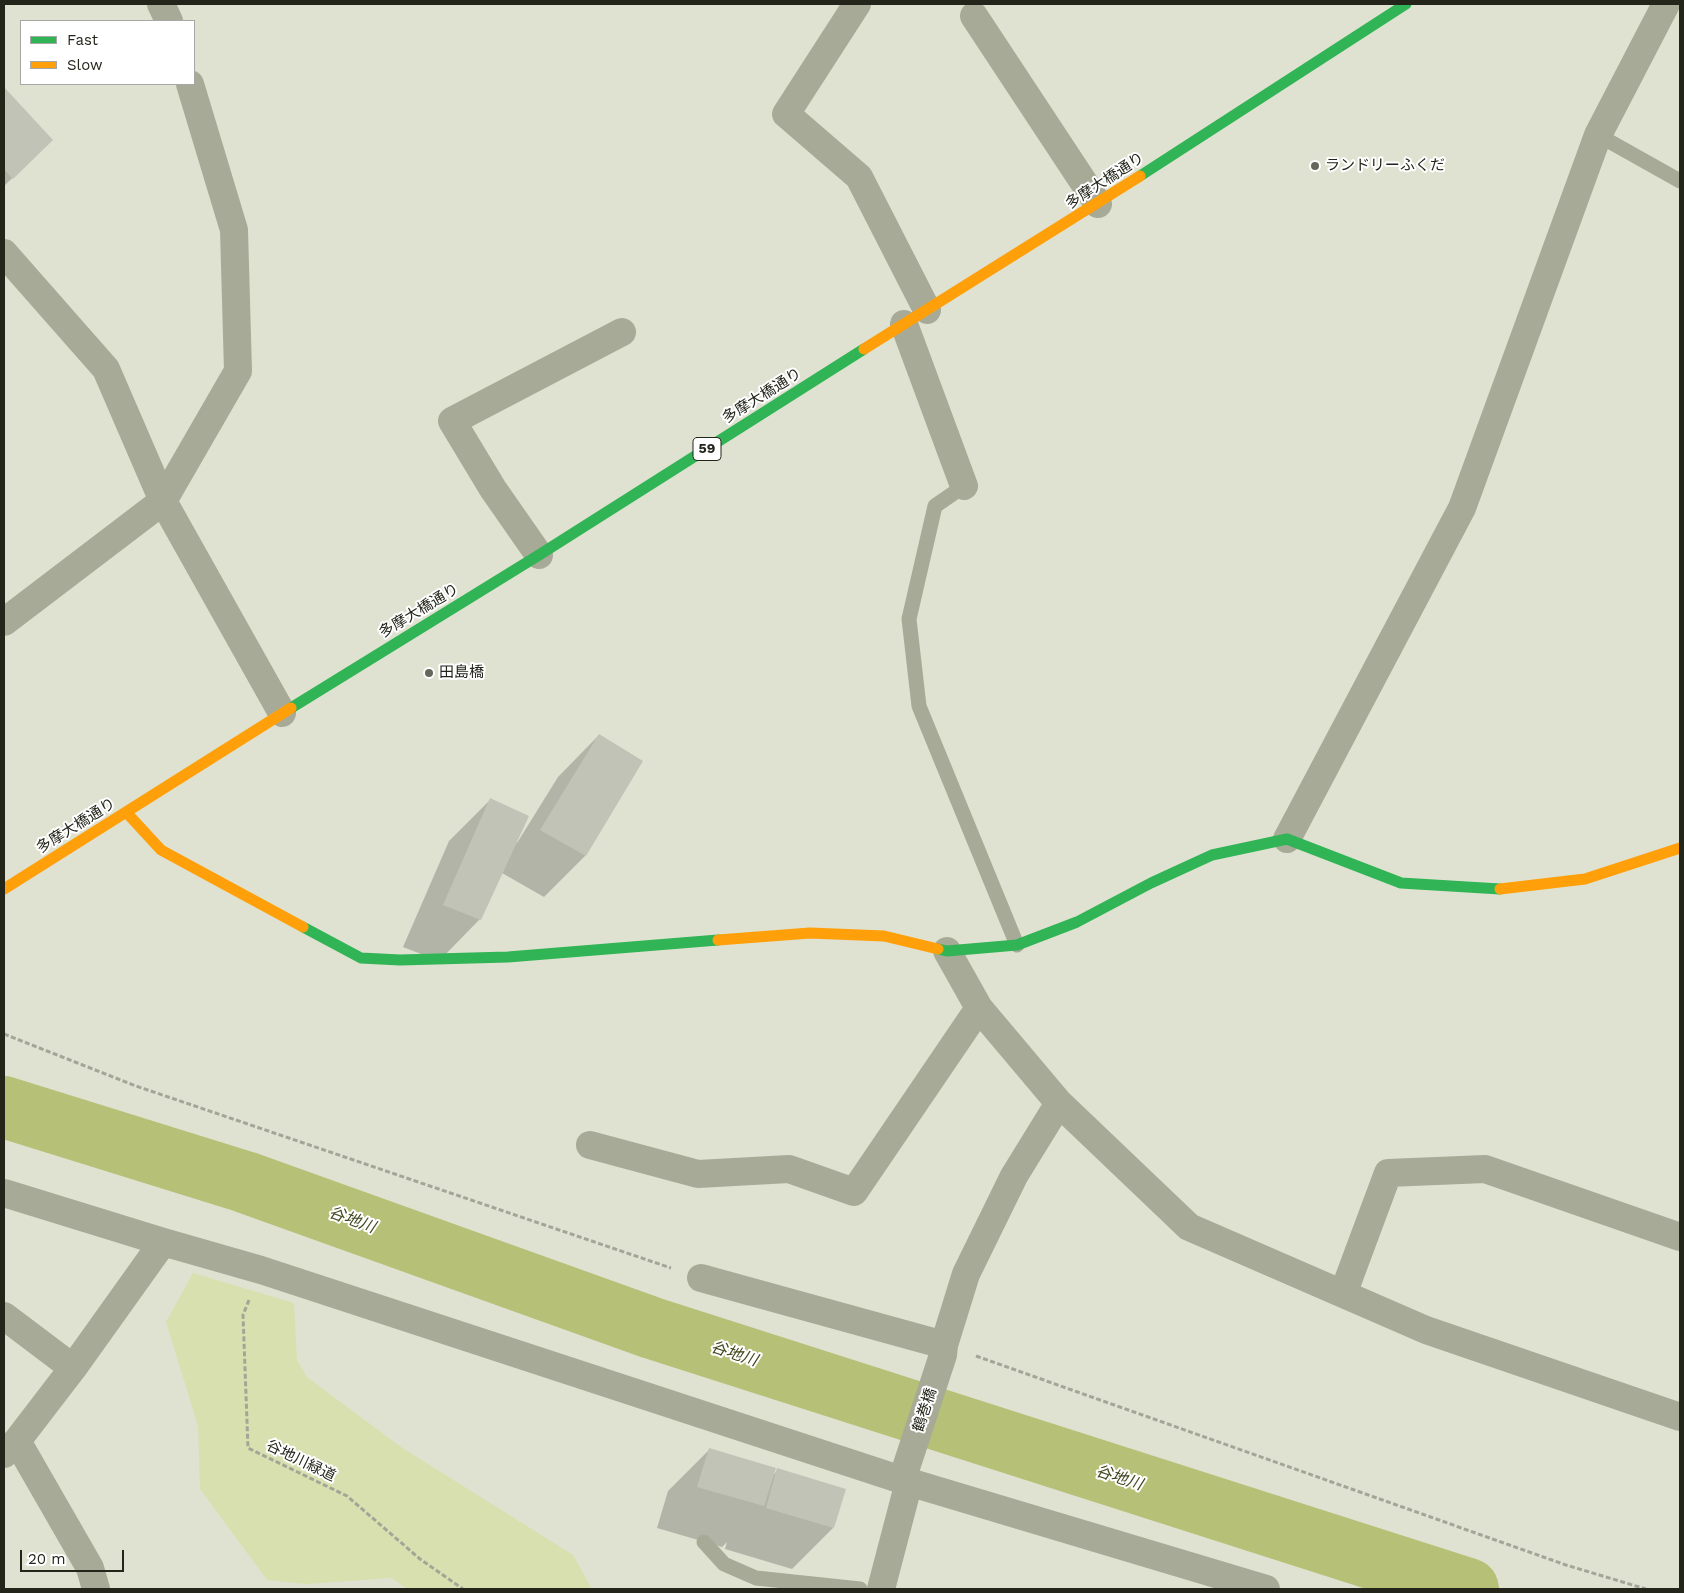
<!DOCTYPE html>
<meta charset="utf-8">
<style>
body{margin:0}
#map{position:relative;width:1684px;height:1593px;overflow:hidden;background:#dfe2d1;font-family:"Work Sans",sans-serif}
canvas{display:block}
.frame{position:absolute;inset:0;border:5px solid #23251a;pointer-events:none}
.legend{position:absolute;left:20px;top:20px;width:175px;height:65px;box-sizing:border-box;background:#fff;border:1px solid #a7a8a3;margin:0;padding:6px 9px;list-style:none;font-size:15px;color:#23251a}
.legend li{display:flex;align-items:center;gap:10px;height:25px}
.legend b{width:25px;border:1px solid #a7a8a3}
.scale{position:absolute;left:20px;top:1550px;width:104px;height:22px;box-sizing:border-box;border:2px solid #23251a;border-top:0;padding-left:6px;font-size:15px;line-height:18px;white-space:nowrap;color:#23251a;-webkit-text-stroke:4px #fff;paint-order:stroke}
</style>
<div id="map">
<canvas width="1684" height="1593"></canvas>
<div class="frame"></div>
<ul class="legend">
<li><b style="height:6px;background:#30b455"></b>Fast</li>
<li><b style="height:6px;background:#ff9f0a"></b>Slow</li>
</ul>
<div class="scale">20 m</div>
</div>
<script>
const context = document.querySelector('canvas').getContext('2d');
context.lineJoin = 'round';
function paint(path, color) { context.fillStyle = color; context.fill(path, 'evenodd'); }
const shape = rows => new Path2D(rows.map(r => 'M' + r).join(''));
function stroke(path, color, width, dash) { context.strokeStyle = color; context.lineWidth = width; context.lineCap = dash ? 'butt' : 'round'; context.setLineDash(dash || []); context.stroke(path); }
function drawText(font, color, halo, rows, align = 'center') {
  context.font = font + ' "Work Sans","Noto Sans JP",sans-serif'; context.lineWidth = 4; context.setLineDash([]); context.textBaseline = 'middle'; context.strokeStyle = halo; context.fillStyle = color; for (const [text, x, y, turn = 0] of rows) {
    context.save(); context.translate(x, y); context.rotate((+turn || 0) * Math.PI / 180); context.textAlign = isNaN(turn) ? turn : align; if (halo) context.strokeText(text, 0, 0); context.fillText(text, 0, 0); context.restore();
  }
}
const green = shape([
 [193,1273,294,1303,297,1360,307,1377,401,1447,573,1555,592,1589,407,1589,392,1578,306,1584,267,1580,200,1489,198,1426,166,1322]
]);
const shadow = shape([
 [4,88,52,140,4,186],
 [599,735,642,761,585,856,544,897,502,873,480,919,439,961,403,947,449,841,491,799,517,843,558,777],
 [709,1450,772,1476,778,1470,833,1528,792,1569,725,1549,727,1542,722,1547,657,1528,668,1491]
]);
const river = shape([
 [4,1107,245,1182,652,1328,1468,1589]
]);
const building = shape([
 [4,87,53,140,13,179,4,169],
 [599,734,643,761,586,856,540,830],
 [490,798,529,816,481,920,443,905],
 [709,1448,776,1468,764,1506,697,1487],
 [777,1468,846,1489,834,1528,766,1508]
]);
const path = shape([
 [4,1034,136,1086,671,1268],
 [249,1300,243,1315,248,1448,347,1496,420,1559,463,1589],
 [976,1356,1566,1565,1646,1589]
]);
const lane = shape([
 [1598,135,1680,181],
 [964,486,935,506,909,619,919,706,1017,945],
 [704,1542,724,1564,756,1578,860,1589]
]);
const street = shape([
 [161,4,169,21],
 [857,4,786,114,859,177,927,310],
 [974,16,1098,204],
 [4,253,106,369,163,501,282,713],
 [904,324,964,486],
 [539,555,493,489,452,421,622,332],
 [4,622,163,501,238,371,234,230,190,84],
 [1287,839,1462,508,1598,135,1666,4],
 [947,951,979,1008,1059,1103,1189,1227,1426,1330,1680,1417],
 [590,1145,698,1174,789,1169,854,1192,979,1008],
 [4,1193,163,1242,261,1270,902,1480,1266,1589],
 [701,1278,944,1345],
 [1343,1294,1388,1173,1485,1169,1680,1237],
 [4,1316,73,1368],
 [17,1441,90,1568,96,1589],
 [4,1454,17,1441,73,1368,163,1242],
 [902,1480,943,1355,944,1345,966,1274,1014,1176,1059,1103],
 [881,1589,909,1482]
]);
const fast = shape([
 [1140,176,1406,4],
 [291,708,539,555,864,349],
 [303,927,361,958,400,960,508,957,718,940],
 [938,949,947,951,1017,945,1077,922,1151,883,1212,855,1287,839,1401,883,1500,889]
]);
const slow = shape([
 [864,349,1140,176],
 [126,812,161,850,303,927],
 [4,889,291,708],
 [1500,889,1585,879,1680,848],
 [718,940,810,933,884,936,938,949]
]);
const markers = [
 [1315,166,5,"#65675a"],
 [429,673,5,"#65675a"]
];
const shields = [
 [707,449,28]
];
const shieldNames = [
 ["59",707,449]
];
const poiNames = [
 ["ランドリーふくだ",1325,166],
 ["田島橋",439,673]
];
const streetNames = [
 ["多摩大橋通り",1105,181,-33],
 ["多摩大橋通り",762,396,-32],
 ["多摩大橋通り",419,611,-31],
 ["多摩大橋通り",76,826,-32],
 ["鶴巻橋",925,1410,-72],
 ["谷地川緑道",301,1461,26]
];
const waterNames = [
 ["谷地川",352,1220,20],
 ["谷地川",734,1354,18],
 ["谷地川",1119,1478,18]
];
paint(green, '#d8e0af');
paint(shadow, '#0003');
stroke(river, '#b6c076', 62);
paint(building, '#c0c3b6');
stroke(path, '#a3a696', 3, [5, 2.5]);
stroke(lane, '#a7aa96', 15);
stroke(street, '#a7aa96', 28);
stroke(fast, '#30b455', 11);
stroke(slow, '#ff9f0a', 11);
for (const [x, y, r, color] of markers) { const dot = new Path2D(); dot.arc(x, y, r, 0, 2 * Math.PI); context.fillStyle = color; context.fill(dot); stroke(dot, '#fff', 2); }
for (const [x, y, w] of shields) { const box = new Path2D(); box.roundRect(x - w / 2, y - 11.5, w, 23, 4); context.fillStyle = '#fff'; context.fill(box); stroke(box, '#23251a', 1); }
drawText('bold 14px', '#23251a', null, shieldNames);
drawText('15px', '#23251a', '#fff', poiNames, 'left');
drawText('15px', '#23251a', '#fff', streetNames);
drawText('italic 16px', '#43481f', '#fff', waterNames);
</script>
